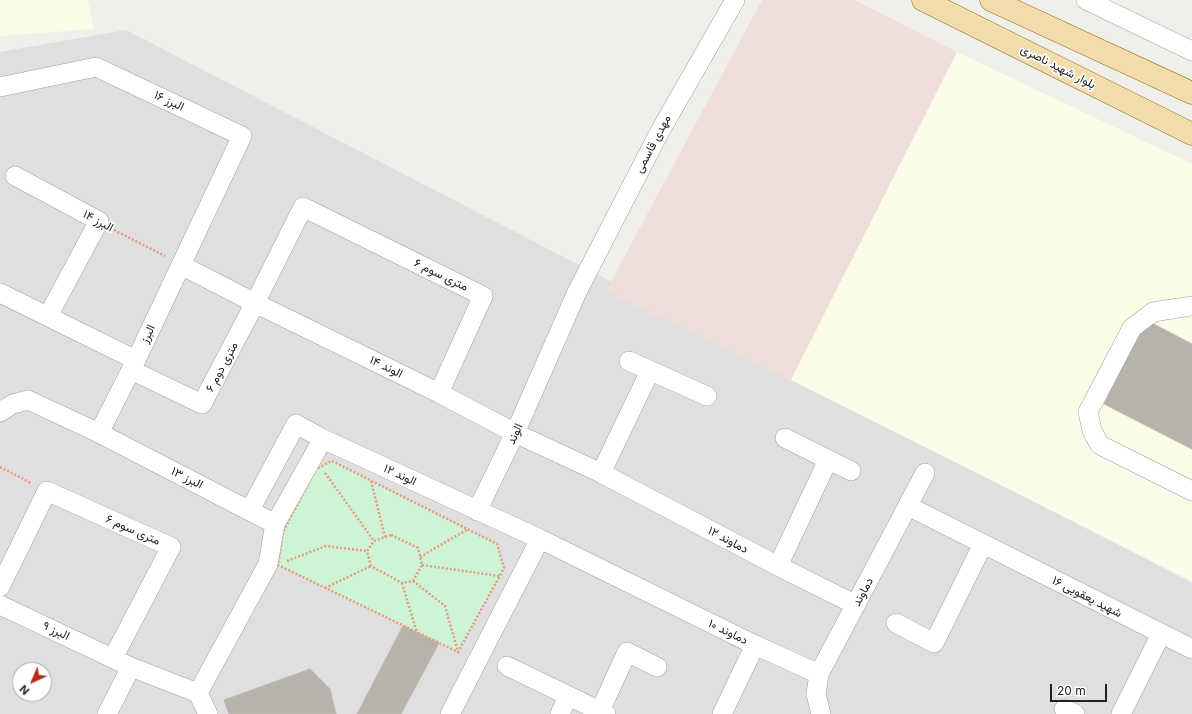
<!DOCTYPE html>
<meta charset="utf-8">
<style>
body{margin:0}
#map{position:relative;width:1192px;height:714px;overflow:hidden;background:#f1efea;font-family:Inter,sans-serif}
canvas{display:block}
.north{position:absolute;left:12px;top:662px;width:40px;height:40px;box-sizing:border-box;background:#fff;border:1px solid #a7a7a7;border-radius:50%;rotate:224deg;font-size:11px;font-weight:700;line-height:16px;text-align:center;color:#222}
.north::after{content:'';display:block;margin:auto;width:14px;height:18px;background:#bb2a18;clip-path:polygon(50% 0,100% 100%,50% 72%,0 100%)}
.scale{position:absolute;left:1050px;top:684px;width:57px;height:18px;box-sizing:border-box;border:2px solid #222;border-top:0;padding-left:5px;font-size:12px;line-height:14px;white-space:nowrap;color:#222;-webkit-text-stroke:3px #fff;paint-order:stroke}
</style>
<div id="map">
<canvas width="1192" height="714"></canvas>
<div class="north">N</div>
<div class="scale">20 m</div>
</div>
<script>
const context = document.querySelector('canvas').getContext('2d');
context.lineJoin = 'round';
function paint(path, color) { context.fillStyle = color; context.fill(path, 'evenodd'); }
const shape = rows => new Path2D(rows.map(r => 'M' + r).join(''));
function stroke(path, color, width, dash) { context.strokeStyle = color; context.lineWidth = width; context.lineCap = dash ? 'butt' : 'round'; context.setLineDash(dash || []); context.stroke(path); }
function drawText(font, color, halo, rows, align = 'center') {
  context.font = font + ' Inter,Vazirmatn,sans-serif'; context.lineWidth = 3.5; context.setLineDash([]); context.textBaseline = 'middle'; context.strokeStyle = halo; context.fillStyle = color; for (const [text, x, y, turn = 0] of rows) {
    context.save(); context.translate(x, y); context.rotate((+turn || 0) * Math.PI / 180); context.textAlign = isNaN(turn) ? turn : align; if (halo) context.strokeText(text, 0, 0); context.fillText(text, 0, 0); context.restore();
  }
}
const residential = shape([
 [126,30,1192,583,1192,714,0,714,0,52],
 [20,670,44,670,44,694,20,694]
]);
const commercial = shape([
 [762,0,854,0,957,52,791,380,606,291]
]);
const education = shape([
 [0,0,88,0,94,29,0,36],
 [957,52,1192,164,1192,581,791,380]
]);
const park = shape([
 [332,461,497,544,504,568,458,652,278,565,283,532,316,469]
]);
const building = shape([
 [1146,320,1192,344,1192,449,1104,404,1146,320],
 [403,626,439,643,401,714,357,714,403,626],
 [310,669,330,689,336,714,229,714,224,700,310,669]
]);
const path = shape([
 [114,230,165,256],
 [332,461,497,544,504,568,458,652,278,565,283,532,316,469,332,461],
 [0,467,31,483],
 [325,473,374,541],
 [371,481,385,537],
 [391,535,418,548,422,565,413,581,402,583,371,566,367,551,374,541,391,535],
 [420,557,468,529],
 [287,561,326,546,367,551],
 [422,565,499,576],
 [413,581,445,606,458,652],
 [402,583,417,633],
 [325,588,371,566]
]);
const minor = shape([
 [1086,0,1192,51],
 [0,87,96,67,242,136,136,360,99,433],
 [15,176,99,221,48,316],
 [181,265,255,303,439,393,515,433,601,473,778,566,856,605],
 [0,293,136,360],
 [1192,306,1153,312,1132,328,1088,412,1092,431,1100,445,1192,491],
 [629,361,707,396],
 [131,370,202,404,255,303,303,207,483,296,439,393],
 [0,412,13,404,28,400,99,433,275,524],
 [785,438,851,471],
 [601,473,650,371],
 [908,506,1192,649],
 [250,510,296,424,323,439,540,539,755,645,819,674],
 [477,511,515,433,577,292,659,133,735,0],
 [778,566,828,460],
 [0,587,47,491,171,547,113,658],
 [0,605,131,667,198,693,208,714],
 [896,623,934,643,983,544],
 [507,666,606,714],
 [198,693,268,564,275,524,323,439],
 [1064,709,1075,714],
 [600,711,627,652,657,667],
 [107,714,131,667],
 [450,714,540,539],
 [560,714,568,696],
 [722,714,755,645],
 [821,714,816,694,819,674,925,473],
 [1121,714,1161,634]
]);
const major = shape([
 [923,0,1192,134],
 [991,0,1192,93]
]);
const streetNames = [
 ["بلوار شهید ناصری",1058,67,27],
 ["البرز ۱۶",169,101,25],
 ["مهدی قاسمی",653,144,-62],
 ["البرز ۱۴",98,221,28],
 ["۶ متری سوم",441,275,26],
 ["البرز",148,334,-65],
 ["۶ متری دوم",222,367,-62],
 ["الوند ۱۴",386,367,26],
 ["الوند",515,434,-65],
 ["الوند ۱۲",400,475,25],
 ["البرز ۱۳",187,478,27],
 ["۶ متری سوم",133,530,24],
 ["دماوند ۱۲",728,540,28],
 ["دماوند",863,592,-62],
 ["شهید یعقوبی ۱۶",1087,597,27],
 ["البرز ۹",56,631,25],
 ["دماوند ۱۰",728,632,26]
];
paint(residential, '#dfdfdf');
paint(commercial, '#efdedb');
paint(education, '#fafce7');
paint(park, '#cdf4d5');
paint(building, '#b6b2ac');
stroke(building, '#c1b8ad', 1);
stroke(minor, '#9f9f9f', 20);
stroke(major, '#8d7212', 23);
stroke(path, '#ea9881', 2.5, [2, 2]);
stroke(minor, '#fff', 19);
stroke(major, '#f2dcad', 22);
drawText('12px', '#222', '#fff', streetNames);
</script>
